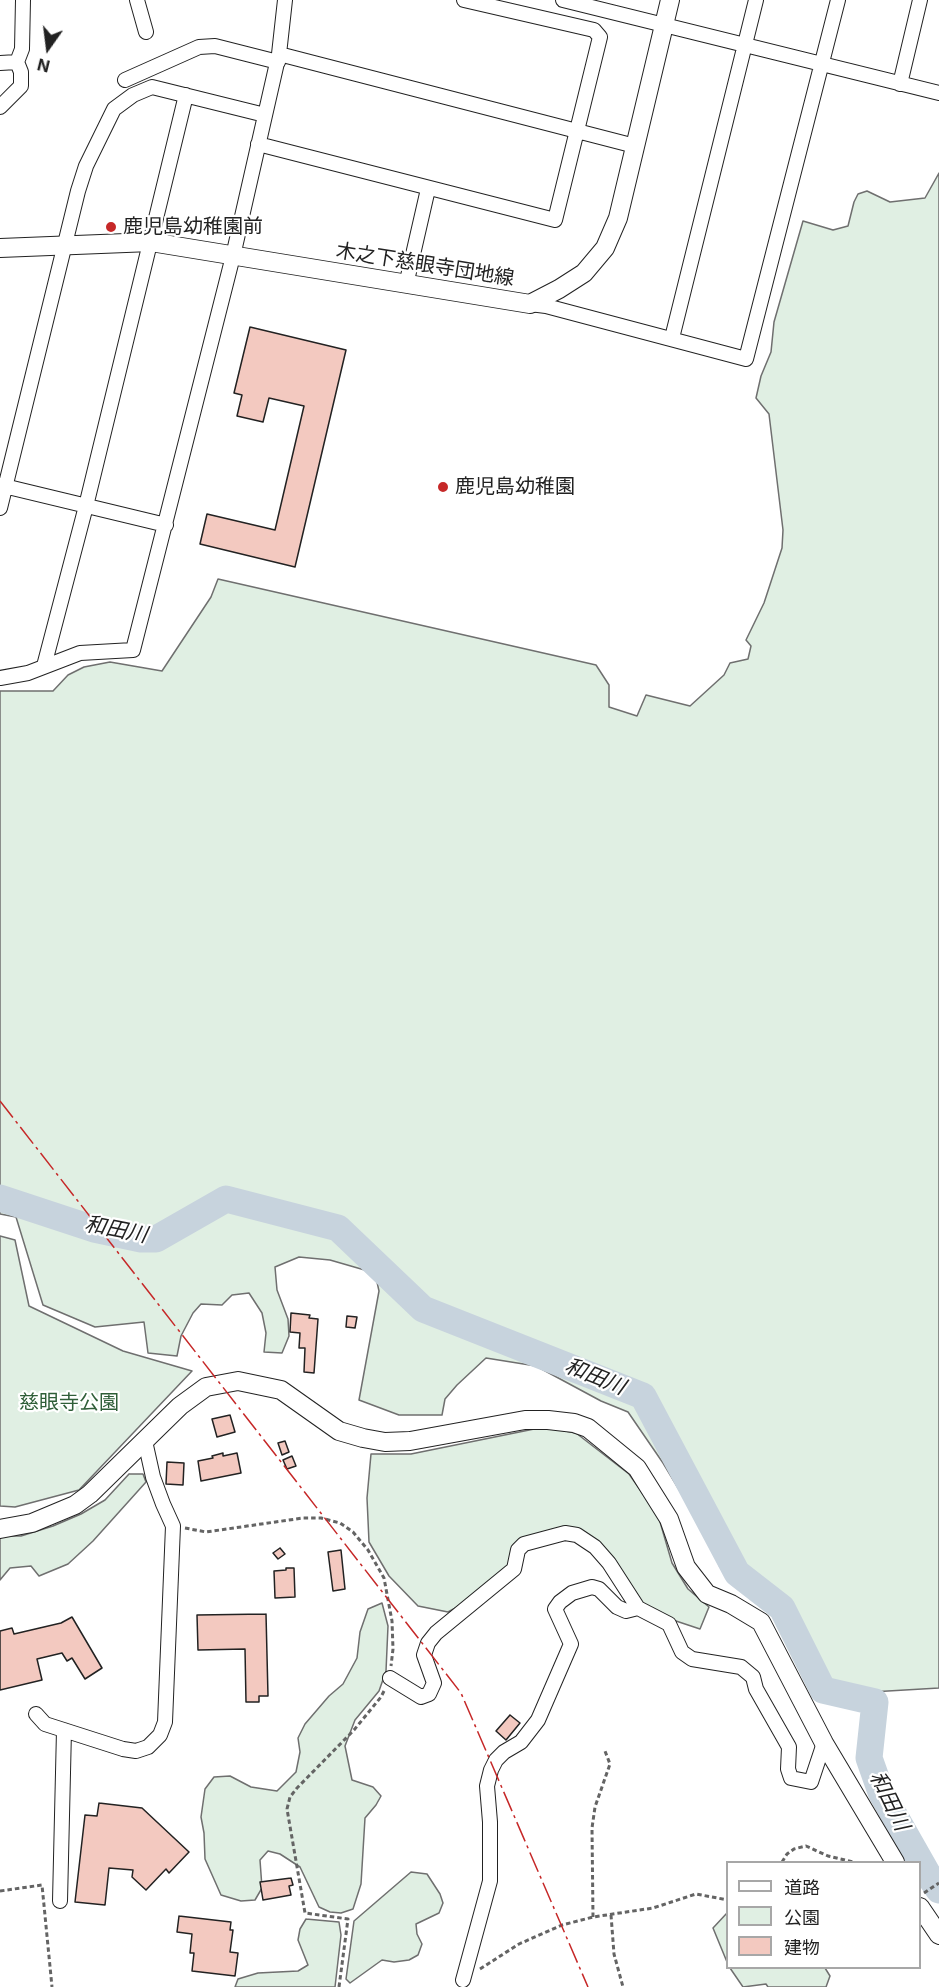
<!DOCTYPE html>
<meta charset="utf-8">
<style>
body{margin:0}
#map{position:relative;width:939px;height:1987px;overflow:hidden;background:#fff;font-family:Inter,"Noto Sans JP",sans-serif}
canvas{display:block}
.legend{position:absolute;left:726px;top:1861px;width:195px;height:108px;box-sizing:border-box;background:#fff;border:2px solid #a7a7a7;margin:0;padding:8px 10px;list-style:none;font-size:18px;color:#222}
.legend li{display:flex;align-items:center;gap:12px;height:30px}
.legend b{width:30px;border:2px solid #a7a7a7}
.north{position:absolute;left:18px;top:18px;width:60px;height:60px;-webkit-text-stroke:4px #fff;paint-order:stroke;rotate:194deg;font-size:16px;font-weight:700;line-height:24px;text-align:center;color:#222}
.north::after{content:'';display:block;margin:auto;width:21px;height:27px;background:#222;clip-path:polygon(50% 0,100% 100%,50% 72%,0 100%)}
</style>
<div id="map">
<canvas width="939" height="1987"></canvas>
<ul class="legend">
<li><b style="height:8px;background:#fff"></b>道路</li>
<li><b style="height:16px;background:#e0efe3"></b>公園</li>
<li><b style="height:16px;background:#f3c9c0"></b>建物</li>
</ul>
<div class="north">N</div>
</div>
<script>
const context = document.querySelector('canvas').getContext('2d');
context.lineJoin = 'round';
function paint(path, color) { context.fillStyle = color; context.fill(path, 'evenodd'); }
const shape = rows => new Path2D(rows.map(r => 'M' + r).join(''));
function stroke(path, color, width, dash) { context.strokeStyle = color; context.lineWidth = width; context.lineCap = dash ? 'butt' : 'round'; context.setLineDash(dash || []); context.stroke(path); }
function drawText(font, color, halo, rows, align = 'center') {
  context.font = font + ' Inter,"Noto Sans JP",sans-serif'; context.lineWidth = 4.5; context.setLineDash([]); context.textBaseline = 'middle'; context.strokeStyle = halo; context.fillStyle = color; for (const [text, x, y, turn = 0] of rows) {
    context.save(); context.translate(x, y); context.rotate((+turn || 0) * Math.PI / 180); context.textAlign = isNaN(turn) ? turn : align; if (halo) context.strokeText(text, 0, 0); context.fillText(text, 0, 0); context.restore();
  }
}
const green = shape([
 [939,173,939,1688,871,1692,821,1685,788,1642,769,1610,720,1567,698,1521,663,1463,628,1412,601,1401,536,1366,486,1358,457,1385,445,1399,442,1415,399,1415,359,1400,379,1291,375,1273,330,1260,299,1257,275,1267,277,1290,288,1319,289,1336,282,1353,264,1352,266,1333,262,1313,249,1293,232,1295,222,1305,201,1304,193,1313,181,1336,177,1356,148,1353,144,1322,95,1327,43,1305,16,1217,0,1214,0,691,53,691,68,675,84,667,110,662,162,671,211,597,218,579,596,665,609,685,609,707,637,716,646,695,690,706,724,675,730,663,748,659,751,646,746,640,764,603,782,548,783,530,769,414,756,398,761,376,771,352,774,322,803,221,833,230,848,226,854,202,858,194,867,191,890,202,925,198,939,173],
 [0,1236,15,1240,29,1306,123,1351,192,1371,79,1490,15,1507,0,1506,0,1236],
 [544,1427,576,1433,629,1474,658,1515,672,1563,688,1589,709,1607,700,1629,670,1619,640,1602,579,1531,522,1541,513,1561,474,1598,448,1612,418,1606,389,1576,369,1542,367,1498,371,1454,411,1454,544,1427],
 [129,1474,143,1474,146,1482,93,1541,68,1564,39,1576,31,1566,10,1568,0,1580,0,1536,21,1536,53,1526,81,1514,105,1500,129,1474],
 [382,1603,388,1626,386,1671,379,1691,355,1720,345,1746,352,1780,373,1787,381,1796,376,1805,365,1818,361,1884,353,1909,341,1913,330,1912,319,1907,300,1867,280,1854,268,1851,260,1860,262,1888,255,1900,241,1901,221,1895,205,1859,204,1833,201,1817,205,1789,214,1777,230,1776,251,1787,277,1791,296,1772,300,1752,298,1738,305,1724,329,1696,343,1684,357,1658,360,1632,368,1609,382,1603],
 [411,1872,427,1874,440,1894,443,1903,439,1913,416,1924,417,1934,422,1944,418,1955,409,1960,394,1962,382,1960,350,1983,346,1979,354,1921,411,1872],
 [727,1913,727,1962,713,1928,727,1913],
 [306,1919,339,1922,341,1935,335,1987,235,1987,238,1979,258,1973,298,1971,308,1965,298,1940,300,1929,306,1919],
 [730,1968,825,1968,830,1976,826,1987,768,1987,766,1984,743,1987,730,1968]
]);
const river = shape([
 [0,1198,94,1229,141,1239,156,1239,226,1199,338,1228,423,1309,643,1396,737,1573,782,1608,823,1690,875,1702,869,1758,881,1792,927,1873,939,1890]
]);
const building = shape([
 [250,327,346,350,295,567,200,544,207,514,275,530,304,406,269,398,263,422,237,416,242,395,234,393,250,327],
 [291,1313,310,1315,309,1318,318,1319,314,1373,304,1372,305,1348,299,1348,300,1333,290,1332,291,1313],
 [347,1316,357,1317,355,1328,346,1327,347,1316],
 [230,1415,235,1432,217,1437,212,1419,230,1415],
 [285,1441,289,1452,282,1455,278,1443,285,1441],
 [223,1453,223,1456,237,1453,241,1473,201,1481,198,1461,213,1458,212,1456,223,1453],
 [292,1456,296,1466,287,1469,283,1460,292,1456],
 [167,1462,184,1463,183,1485,166,1484,167,1462],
 [280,1548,285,1554,278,1559,273,1553,280,1548],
 [341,1550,345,1589,333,1591,328,1552,341,1550],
 [286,1568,294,1568,295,1597,275,1598,274,1571,286,1570,286,1568],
 [266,1614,268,1696,259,1696,259,1702,246,1702,245,1649,198,1650,197,1615,266,1614],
 [72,1617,102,1668,85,1679,72,1658,67,1661,62,1653,37,1659,42,1680,0,1690,0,1631,12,1628,14,1634,61,1623,72,1617],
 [510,1715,520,1723,506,1740,496,1731,510,1715],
 [99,1803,142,1808,189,1852,169,1873,166,1869,146,1890,132,1877,133,1870,109,1868,105,1905,75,1902,85,1815,97,1816,99,1803],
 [291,1878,293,1885,289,1886,291,1895,263,1900,260,1882,291,1878],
 [179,1916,231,1922,230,1930,233,1930,230,1952,238,1953,235,1976,192,1971,194,1953,190,1953,192,1934,177,1932,179,1916]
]);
const path = shape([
 [185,1528,206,1532,303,1518,321,1518,340,1523,353,1532,368,1550,384,1578,392,1621,393,1649,391,1666],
 [782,1862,787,1854,794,1849,806,1846,828,1856,853,1862],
 [0,1891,42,1885,52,1987],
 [924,1893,939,1883],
 [611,1915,614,1954,623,1987],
 [593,1917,592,1828,595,1807,610,1764,605,1751],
 [480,1969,519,1944,562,1925,593,1917,653,1908,696,1894,728,1900],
 [339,1987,348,1919,305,1913,287,1809,290,1797,297,1788,354,1730,381,1697,385,1689]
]);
const minor = shape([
 [137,0,146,32],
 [563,0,939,93],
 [279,54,635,146],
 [0,63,17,62],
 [125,80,199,47,215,46,278,62],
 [900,84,920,0],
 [0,107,21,86,21,72,17,62,22,49,23,0],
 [258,144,555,220,600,37,594,30,464,0],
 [406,285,428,189],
 [530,304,546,306,746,359,838,0],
 [672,338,756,0],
 [0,485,166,525],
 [0,508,78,191,86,166,114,109,133,95,152,87,265,115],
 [44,666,86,506,186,95],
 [0,678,28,673,80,653,133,650,233,256,279,54,285,0],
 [390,1678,421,1697,429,1694,434,1683,424,1655,428,1643,436,1633,514,1569,518,1550,524,1544,565,1533,577,1535,595,1547,609,1563,638,1608],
 [36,1714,45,1724,123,1749,136,1751,148,1747,160,1735,165,1722,173,1526,163,1504,153,1477,145,1441],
 [60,1901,64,1730],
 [463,1980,490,1881,490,1822,487,1786,491,1770,496,1760,504,1752,521,1742,538,1720,571,1644,555,1609,560,1602,572,1593,592,1587,599,1589,617,1607,626,1611,638,1608,669,1624,682,1652,692,1659,741,1667,753,1677,756,1689,789,1747,788,1769,791,1778,811,1782,824,1743]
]);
const tertiary = shape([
 [0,248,151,242,530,304,559,289,584,273,605,248,618,218,670,0],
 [0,1529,32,1523,75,1505,90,1494,180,1406,206,1387,238,1381,281,1390,339,1431,363,1438,385,1442,410,1441,525,1420,548,1420,574,1423,588,1428,637,1468,669,1519,686,1567,707,1594,731,1604,761,1622,824,1743,895,1862],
 [920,1907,939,1935]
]);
const power = shape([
 [0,1101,461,1693,588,1987]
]);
const markers = [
 [111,227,6,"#c62828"],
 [443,487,6,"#c62828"]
];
const poiNames = [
 ["鹿児島幼稚園前",123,227],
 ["鹿児島幼稚園",455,487]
];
const streetNames = [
 ["木之下慈眼寺団地線",425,265,9]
];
const parkNames = [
 ["慈眼寺公園",69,1403]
];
const waterNames = [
 ["和田川",116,1230,11],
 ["和田川",595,1377,22],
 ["和田川",889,1801,64]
];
paint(green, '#e0efe3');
stroke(green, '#6f6f6f', 1.5);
stroke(river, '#c7d3dd', 27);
paint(building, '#f3c9c0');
stroke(building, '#222', 1.5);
stroke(minor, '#222', 16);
stroke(tertiary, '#222', 20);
stroke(path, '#646464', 3, [4.5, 3]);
stroke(minor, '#fff', 14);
stroke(tertiary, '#fff', 18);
stroke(power, '#c62828', 1.5, [21, 4.5, 3, 4.5]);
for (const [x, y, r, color] of markers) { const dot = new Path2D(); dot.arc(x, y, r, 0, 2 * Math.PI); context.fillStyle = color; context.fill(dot); stroke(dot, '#fff', 2); }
drawText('20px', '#222', '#fff', poiNames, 'left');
drawText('20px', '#222', '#fff', streetNames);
drawText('20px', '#2f5e38', '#fff', parkNames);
drawText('italic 21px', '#222', '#fff', waterNames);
</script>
